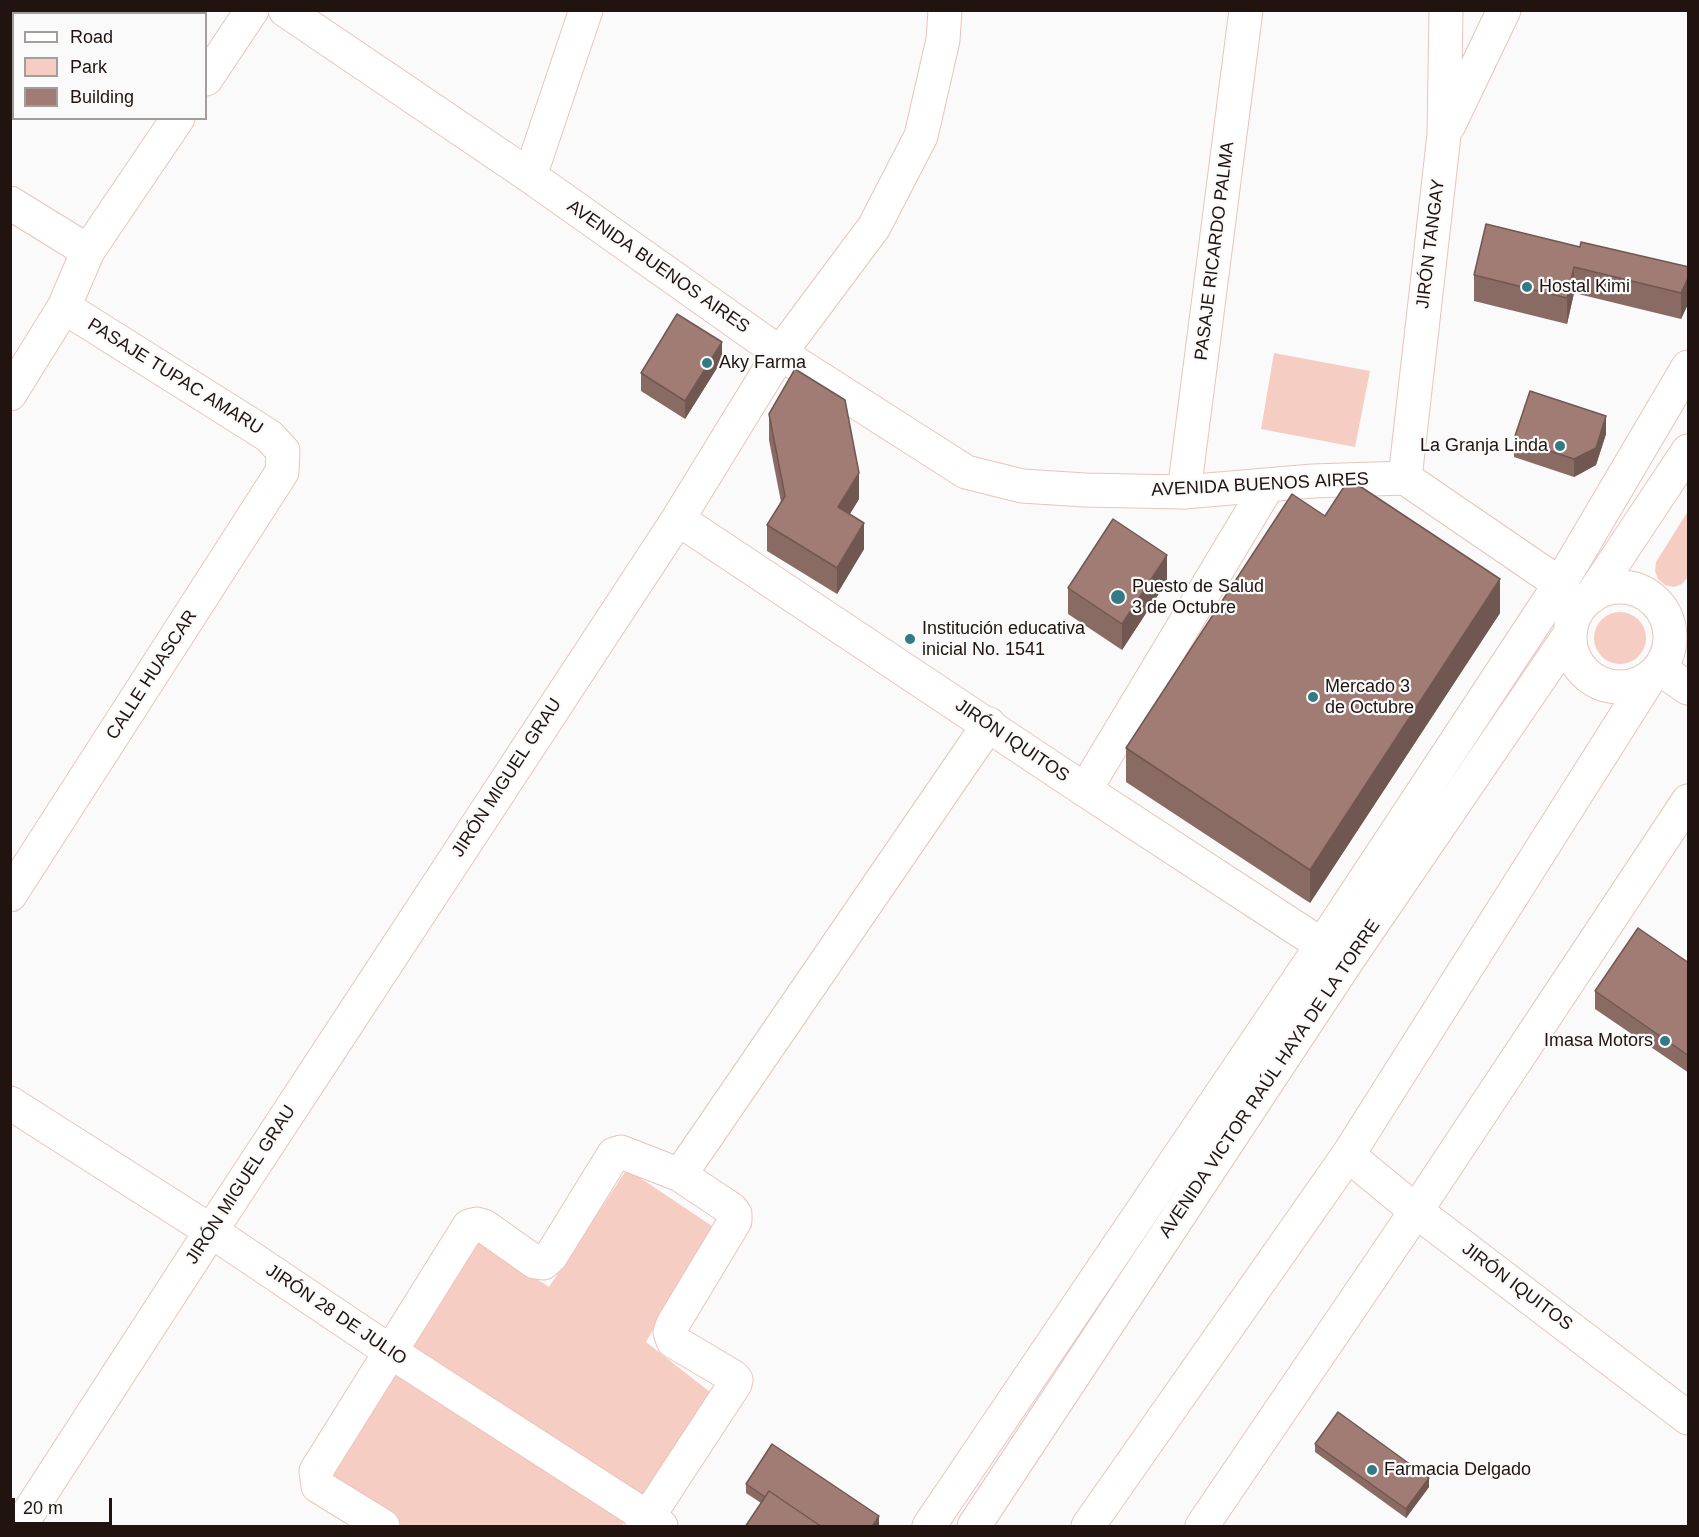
<!DOCTYPE html>
<meta charset="utf-8">
<style>
body{margin:0}
#map{position:relative;width:1699px;height:1537px;overflow:hidden;background:#fafafa;font-family:Helvetica,sans-serif}
canvas{display:block}
.frame{position:absolute;inset:0;border:12px solid #211410;pointer-events:none}
.legend{position:absolute;left:12px;top:12px;width:195px;height:108px;box-sizing:border-box;background:#fafafa;border:2px solid #a39e9c;margin:0;padding:8px 10px;list-style:none;font-size:18px;color:#211410}
.legend li{display:flex;align-items:center;gap:12px;height:30px}
.legend b{width:30px;border:2px solid #a39e9c}
.scale{position:absolute;left:12px;top:1498px;width:100px;height:27px;box-sizing:border-box;border:3px solid #211410;border-top:0;padding-left:8px;font-size:18px;line-height:21px;white-space:nowrap;color:#211410;-webkit-text-stroke:4px #fafafa;paint-order:stroke}
</style>
<div id="map">
<canvas width="1699" height="1537"></canvas>
<div class="frame"></div>
<ul class="legend">
<li><b style="height:8px;background:#fff"></b>Road</li>
<li><b style="height:16px;background:#f6cdc3"></b>Park</li>
<li><b style="height:16px;background:#a17c74"></b>Building</li>
</ul>
<div class="scale">20 m</div>
</div>
<script>
const context = document.querySelector('canvas').getContext('2d');
context.lineJoin = 'round';
function paint(path, color) { context.fillStyle = color; context.fill(path, 'evenodd'); }
const shape = rows => new Path2D(rows.map(r => 'M' + r).join(''));
function stroke(path, color, width, dash) { context.strokeStyle = color; context.lineWidth = width; context.lineCap = dash ? 'butt' : 'round'; context.setLineDash(dash || []); context.stroke(path); }
function drawText(font, color, halo, rows, align = 'center') {
  context.font = font + ' Helvetica,sans-serif'; context.lineWidth = 4.5; context.setLineDash([]); context.textBaseline = 'middle'; context.strokeStyle = halo; context.fillStyle = color; for (const [text, x, y, turn = 0] of rows) {
    context.save(); context.translate(x, y); context.rotate((+turn || 0) * Math.PI / 180); context.textAlign = isNaN(turn) ? turn : align; if (halo) context.strokeText(text, 0, 0); context.fillText(text, 0, 0); context.restore();
  }
}
const green = shape([
 [1274,353,1370,371,1355,447,1261,429],
 [1688,511,1688,577,1682,584,1674,587,1665,585,1658,579,1655,571,1656,562],
 '1594 638a26 26 0 1 1 52 0a26 26 0 1 1-52 0Z',
 [627,1169,712,1226,646,1342,710,1392,622,1526,395,1526,328,1476,475,1240,549,1287]
]);
const minor = shape([
 [206,79,252,10],
 [1449,125,1504,10],
 [530,176,586,10],
 [10,203,88,251],
 [10,394,64,307,88,251,178,118],
 [1405,478,1444,135,1446,10],
 [1184,492,1246,10],
 [678,519,1085,790,1322,945,1342,955],
 [1660,669,1688,688],
 [1085,790,1267,487],
 [10,895,282,472,283,451,269,436,64,307],
 [10,1103,211,1231,391,1352,661,1526],
 [1348,1155,1416,1211,1688,1418],
 [680,1175,989,724],
 [20,1526,211,1231,678,519,780,353,874,227,921,136,943,40,945,10],
 [383,1526,318,1486,316,1471,469,1226,477,1224,484,1226,535,1262,543,1263,551,1256,614,1154,621,1152,680,1175,731,1209,735,1214,735,1221,673,1324,670,1332,673,1341,732,1376,736,1380,735,1384,642,1526],
 [929,1526,1322,945,1560,584,1688,367],
 [1202,1526,1416,1211,1688,801]
]);
const major = shape([
 [285,10,530,176,780,353,966,472,1022,486,1085,490,1184,492,1313,481,1405,478,1560,584],
 '1570 637a50 50 0 1 1 100 0a50 50 0 1 1-100 0Z',
 [1591,597,1688,451],
 [974,1526,1349,958,1570,634],
 [1088,1526,1348,1155,1649,679]
]);
const wall = shape([
 [1580,247,1689,267,1689,302,1681,319,1574,293,1567,324,1474,301,1474,275],
 [722,360,685,419,641,391,641,373],
 [769,414,859,499,850,514,864,549,837,594,767,551,767,525,781,502,769,440],
 [1606,434,1596,465,1574,477,1514,457,1514,439],
 [1325,516,1500,613,1310,903,1126,782,1126,748],
 [1167,581,1122,650,1068,614,1068,588],
 [1689,963,1689,1073,1595,1009,1595,991],
 [1315,1444,1429,1487,1406,1518,1315,1452],
 [746,1484,879,1525,878,1527,745,1527,761,1503,746,1493]
]);
const shadedWall = shape([
 [1574,267,1574,293,1567,324,1567,298],
 [1689,276,1689,302,1681,319,1681,293],
 [722,342,722,360,685,419,685,401],
 [1606,416,1606,434,1596,465,1574,477,1574,459],
 [859,473,859,499,838,533,838,507],
 [864,523,864,549,837,594,837,568],
 [1167,555,1167,581,1122,650,1122,624],
 [1500,579,1500,613,1310,903,1310,870],
 [1429,1478,1429,1487,1406,1518,1406,1509],
 [879,1516,879,1525,878,1527,872,1527]
]);
const building = shape([
 [1486,224,1580,247,1581,242,1689,267,1689,276,1681,293,1574,267,1567,298,1474,275,1486,224],
 [677,314,722,342,685,401,641,373,677,314],
 [795,369,845,400,859,473,838,507,864,523,837,568,767,525,785,496,769,414,795,369],
 [1530,391,1606,416,1596,448,1574,459,1514,439,1530,391],
 [1349,479,1500,579,1310,870,1126,748,1292,494,1325,516,1349,479],
 [1113,519,1167,555,1122,624,1068,588,1113,519],
 [1638,928,1689,963,1689,1056,1595,991,1638,928],
 [1338,1412,1429,1478,1406,1509,1315,1444,1338,1412],
 [772,1444,879,1516,872,1527,822,1527,769,1491,765,1497,746,1484,772,1444],
 [769,1491,822,1527,745,1527,769,1491]
]);
const markers = [
 [1527,287,6,"#337b84"],
 [707,363,6,"#337b84"],
 [1560,446,6,"#337b84"],
 [1118,597,8,"#337b84"],
 [910,639,6,"#337b84"],
 [1313,697,6,"#337b84"],
 [1665,1041,6,"#337b84"],
 [1372,1470,6,"#337b84"]
];
const streetNames = [
 ["JIRÓN TANGAY",1431,244,-83],
 ["PASAJE RICARDO PALMA",1215,251,-83],
 ["AVENIDA BUENOS AIRES",658,267,35],
 ["PASAJE TUPAC AMARU",175,377,32],
 ["AVENIDA BUENOS AIRES",1260,485,-3],
 ["CALLE HUASCAR",152,675,-57],
 ["JIRÓN IQUITOS",1012,741,34],
 ["JIRÓN MIGUEL GRAU",507,778,-57],
 ["AVENIDA VICTOR RAÚL HAYA DE LA TORRE",1270,1079,-56],
 ["JIRÓN MIGUEL GRAU",241,1185,-57],
 ["JIRÓN IQUITOS",1517,1287,37],
 ["JIRÓN 28 DE JULIO",336,1315,34]
];
const poiNames = [
 ["Hostal Kimi",1539,287],
 ["Aky Farma",719,363],
 ["La Granja Linda",1548,446,"right"],
 ["Puesto de Salud",1132,587],
 ["3 de Octubre",1132,608],
 ["Institución educativa",922,629],
 ["inicial No. 1541",922,650],
 ["Mercado 3",1325,687],
 ["de Octubre",1325,708],
 ["Imasa Motors",1653,1041,"right"],
 ["Farmacia Delgado",1384,1470]
];
paint(green, '#f6cdc3');
stroke(minor, '#ebc3b9', 35);
stroke(major, '#ebc3b9', 35);
stroke(minor, '#fff', 33);
stroke(major, '#fff', 33);
paint(wall, '#8a6b64');
paint(shadedWall, '#715751');
paint(building, '#a17c74');
stroke(building, '#715751', 1.5);
for (const [x, y, r, color] of markers) { const dot = new Path2D(); dot.arc(x, y, r, 0, 2 * Math.PI); context.fillStyle = color; context.fill(dot); stroke(dot, '#fafafa', 2); }
drawText('18px', '#211410', '#fafafa', streetNames);
drawText('18px', '#211410', '#fafafa', poiNames, 'left');
</script>
